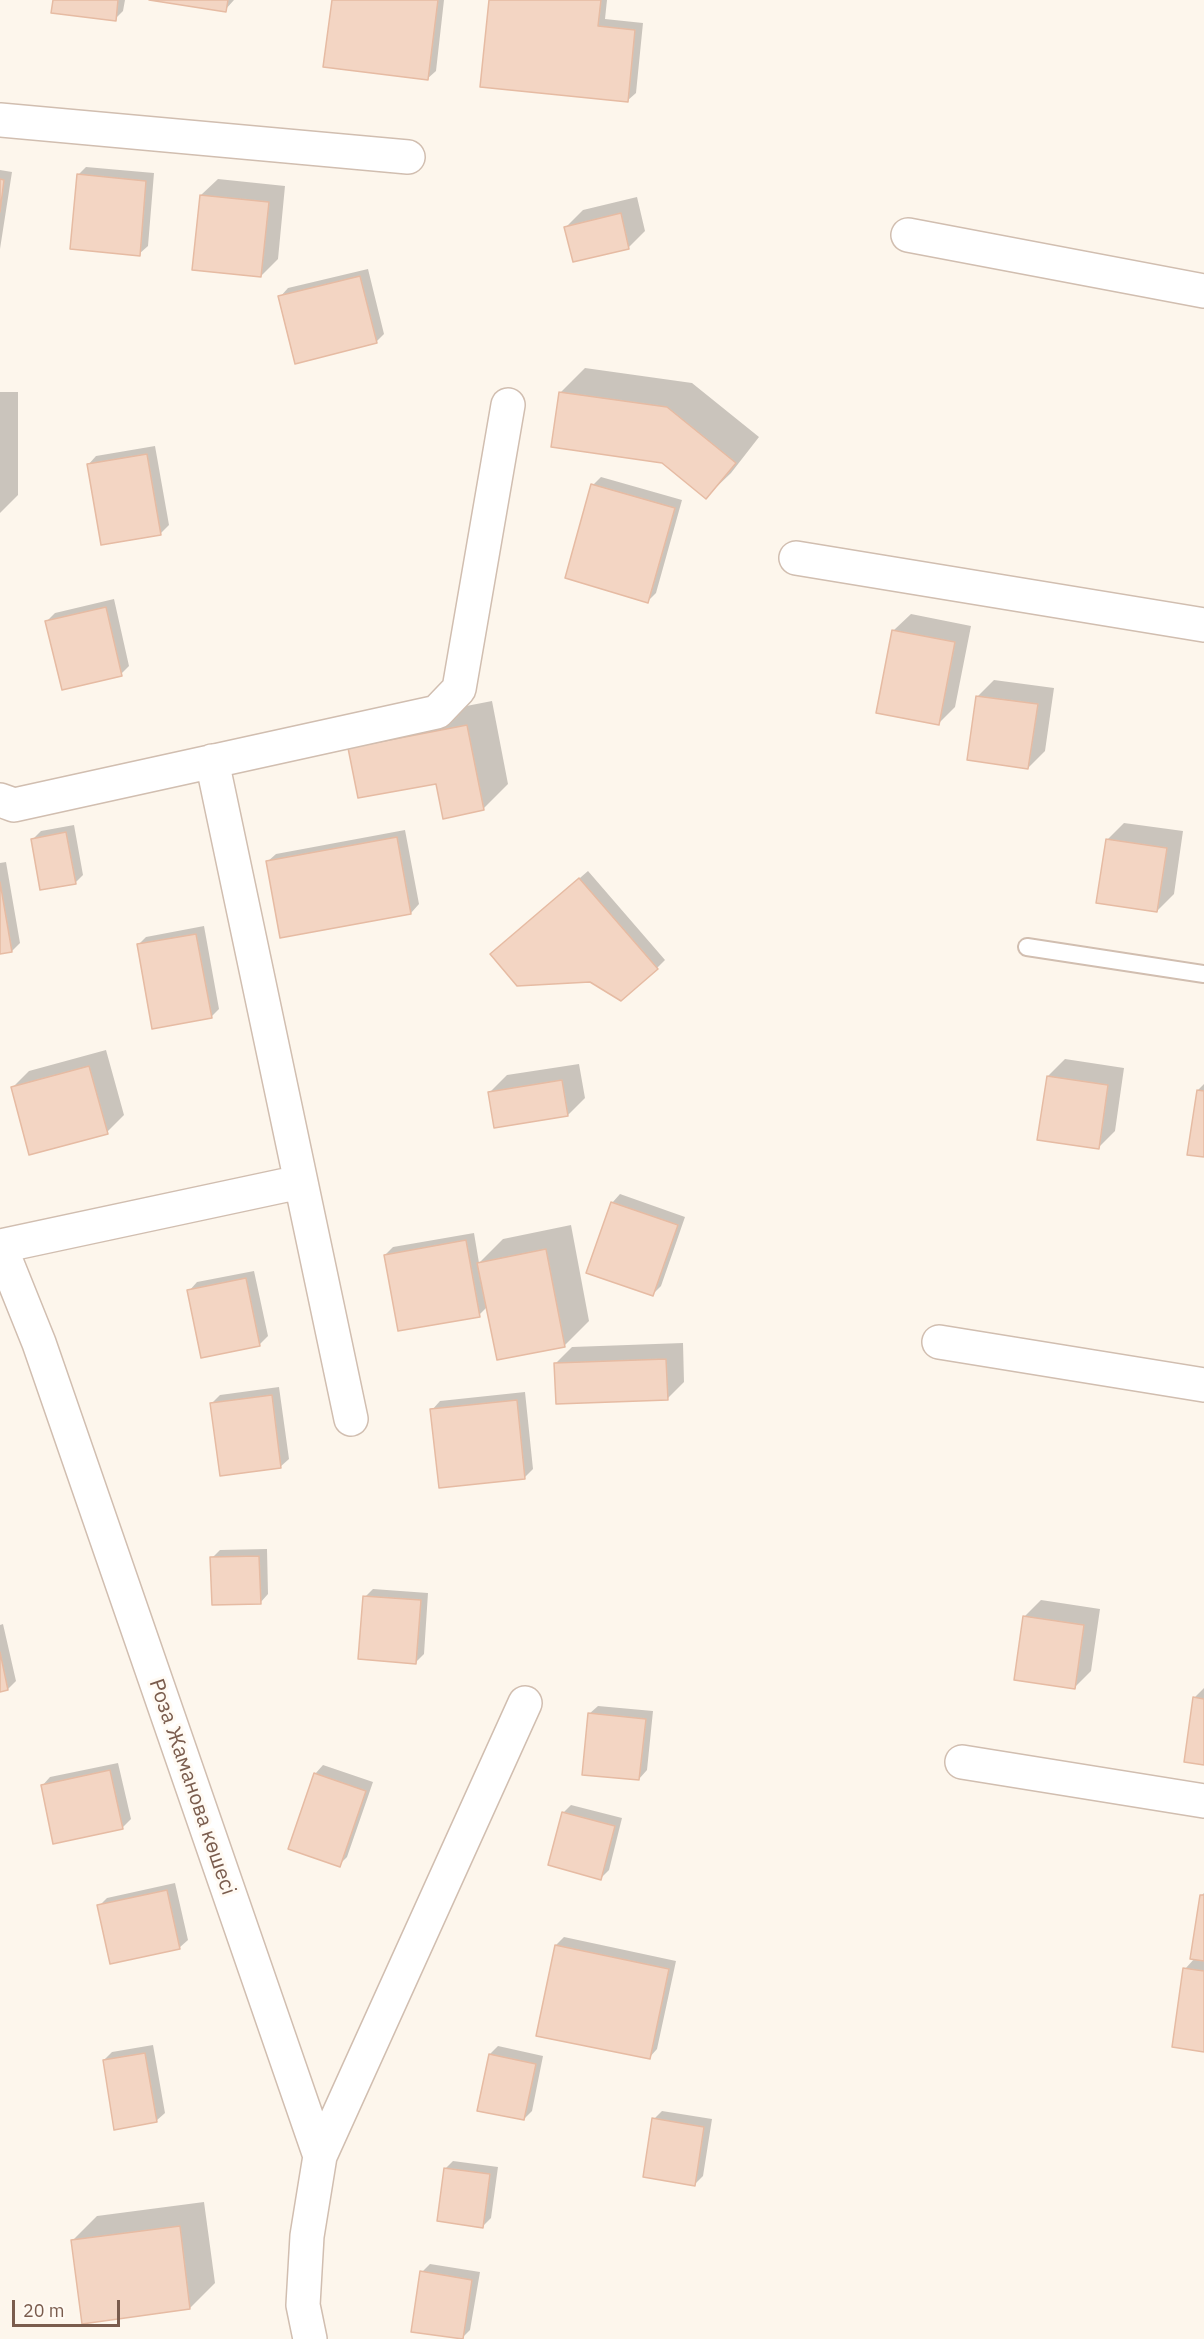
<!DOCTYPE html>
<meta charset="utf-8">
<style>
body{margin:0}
#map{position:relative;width:1204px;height:2339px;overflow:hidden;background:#fdf6ec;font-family:"IBM Plex Sans",sans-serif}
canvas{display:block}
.scale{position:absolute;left:12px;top:2300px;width:108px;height:27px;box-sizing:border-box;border:3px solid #7a5c4d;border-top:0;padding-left:8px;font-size:18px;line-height:21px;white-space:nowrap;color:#7a5c4d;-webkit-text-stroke:4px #fffaf3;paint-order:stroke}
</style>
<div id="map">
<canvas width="1204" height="2339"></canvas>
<div class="scale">20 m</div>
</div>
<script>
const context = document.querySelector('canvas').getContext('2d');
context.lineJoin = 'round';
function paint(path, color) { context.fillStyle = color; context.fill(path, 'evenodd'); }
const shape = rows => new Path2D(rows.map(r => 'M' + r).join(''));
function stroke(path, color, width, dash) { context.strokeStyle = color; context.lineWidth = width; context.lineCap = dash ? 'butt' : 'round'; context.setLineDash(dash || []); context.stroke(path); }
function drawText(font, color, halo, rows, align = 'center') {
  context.font = font + ' "IBM Plex Sans",sans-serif'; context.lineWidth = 6; context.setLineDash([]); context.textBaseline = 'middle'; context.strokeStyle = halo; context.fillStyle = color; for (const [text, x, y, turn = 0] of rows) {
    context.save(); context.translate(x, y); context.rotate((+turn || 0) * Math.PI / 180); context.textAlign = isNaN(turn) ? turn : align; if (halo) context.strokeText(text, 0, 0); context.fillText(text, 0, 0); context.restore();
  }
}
const shadow = shape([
 [55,0,125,0,123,11,115,19],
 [159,0,234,0,225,10],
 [333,0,444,0,436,71,427,79],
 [492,0,607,0,605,19,643,23,636,93,627,101],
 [86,167,154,173,148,246,139,254,78,175],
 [0,170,12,172,0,249],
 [218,179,285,186,278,259,261,276,201,195],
 [637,197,645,231,628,248,566,227,583,210],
 [368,269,384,334,376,342,280,297,288,288],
 [585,368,692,383,759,437,731,473,706,497,662,462,560,393],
 [0,392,18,392,18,495,0,513],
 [155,446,169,525,161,533,88,465,96,456],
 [601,477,682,500,656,593,648,601,593,485],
 [114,599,129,666,121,674,47,621,55,613],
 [911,614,971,626,955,707,938,724,894,630],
 [994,680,1054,688,1045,751,1028,768,978,696],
 [492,701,508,784,483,809,438,782,350,748,374,724],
 [1124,823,1183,831,1174,894,1157,911,1107,840],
 [74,825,83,875,75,883,33,839,41,831],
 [405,830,419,904,411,913,267,862,276,854],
 [6,862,20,943,12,951,0,953,0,863],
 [588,871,665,960,657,968,590,981,492,954],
 [204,926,219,1009,211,1017,138,945,146,937],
 [106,1050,124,1115,107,1132,13,1087,29,1071],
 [1065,1059,1124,1068,1115,1131,1098,1148,1048,1076],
 [579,1064,585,1098,568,1115,490,1092,507,1075],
 [1204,1084,1204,1155,1198,1090],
 [620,1194,685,1217,661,1286,653,1294,612,1203],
 [571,1225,589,1321,564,1346,487,1307,479,1315,385,1255,393,1247,474,1233,479,1263,503,1239],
 [254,1271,268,1336,260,1344,189,1291,197,1282],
 [683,1343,684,1382,667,1399,556,1363,572,1347],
 [279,1387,289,1459,280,1467,212,1403,220,1395],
 [525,1392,533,1469,524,1478,432,1410,440,1401],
 [267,1549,268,1594,260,1603,212,1558,220,1550],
 [373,1589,428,1593,424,1654,416,1662,365,1597],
 [1041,1600,1100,1609,1091,1671,1074,1688,1024,1617],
 [3,1624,16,1681,8,1689,0,1691,0,1625],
 [1204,1688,1204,1763,1194,1698],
 [598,1706,653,1711,647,1770,639,1779,589,1714],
 [118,1763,131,1819,122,1828,42,1786,50,1777],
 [323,1765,373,1782,347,1857,339,1865,315,1774],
 [571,1805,622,1818,609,1870,601,1878,563,1813],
 [175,1883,188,1940,179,1948,99,1906,107,1898],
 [1204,1893,1204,2050,1185,1969,1195,1958,1201,1896],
 [564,1937,676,1961,657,2049,649,2058,537,2035,556,1945],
 [153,2045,165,2113,156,2121,104,2060,112,2052],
 [498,2046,543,2056,532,2111,524,2119,490,2054],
 [662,2111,712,2119,703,2176,695,2184,654,2119],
 [453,2161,498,2167,491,2218,483,2226,445,2169],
 [204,2202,215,2283,190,2308,72,2241,97,2216],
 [430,2264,480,2272,470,2330,462,2338,422,2272]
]);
const building = shape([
 [53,0,118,0,116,21,51,13,53,0],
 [149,0,228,0,226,12,149,0],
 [332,0,438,0,428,80,323,67,332,0],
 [489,0,601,0,598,26,635,30,628,102,480,87,489,0],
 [77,174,146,181,140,256,70,249,77,174],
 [0,179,4,180,0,212,0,179],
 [200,195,269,202,261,277,192,270,200,195],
 [621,213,629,249,573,262,564,227,621,213],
 [360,276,377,343,295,364,278,296,360,276],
 [559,392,667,407,736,463,706,499,662,463,551,447,559,392],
 [147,454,161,535,101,545,87,464,147,454],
 [591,484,675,508,648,603,565,578,591,484],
 [106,607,122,676,62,690,45,621,106,607],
 [892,630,955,642,939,725,876,713,892,630],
 [976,696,1038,704,1028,769,967,760,976,696],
 [467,725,484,810,443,819,436,784,358,798,348,748,467,725],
 [66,832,76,884,40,890,31,839,66,832],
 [397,837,411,914,280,938,266,861,397,837],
 [1106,839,1167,848,1157,912,1096,903,1106,839],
 [579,878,658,969,621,1001,590,982,517,986,490,954,579,878],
 [0,882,12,952,0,954,0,882],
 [196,934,212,1018,152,1029,137,944,196,934],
 [89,1066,108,1134,29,1155,11,1087,89,1066],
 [1047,1076,1108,1085,1099,1149,1037,1140,1047,1076],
 [562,1080,568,1116,494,1128,488,1092,562,1080],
 [1197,1090,1204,1091,1204,1157,1187,1155,1197,1090],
 [611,1202,678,1225,653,1296,586,1273,611,1202],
 [466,1240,480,1317,398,1331,384,1255,466,1240],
 [546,1249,565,1347,497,1360,477,1263,546,1249],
 [246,1278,260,1346,201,1358,187,1290,246,1278],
 [666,1359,668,1400,556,1404,554,1363,666,1359],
 [272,1395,281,1468,220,1476,210,1403,272,1395],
 [517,1400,525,1479,439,1488,430,1409,517,1400],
 [259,1556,261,1604,212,1605,210,1557,259,1556],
 [363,1596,421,1600,416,1664,358,1659,363,1596],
 [1023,1616,1084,1625,1075,1689,1014,1680,1023,1616],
 [0,1652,8,1690,0,1692,0,1652],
 [1193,1697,1204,1699,1204,1765,1184,1762,1193,1697],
 [588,1713,646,1719,639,1780,582,1775,588,1713],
 [110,1770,123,1829,53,1844,41,1785,110,1770],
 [314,1773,366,1791,340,1867,288,1849,314,1773],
 [562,1812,615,1826,601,1880,548,1865,562,1812],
 [167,1890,180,1949,110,1964,97,1905,167,1890],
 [1200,1895,1204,1895,1204,1961,1190,1959,1200,1895],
 [555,1945,669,1969,650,2059,536,2036,555,1945],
 [1183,1968,1204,1971,1204,2052,1172,2047,1183,1968],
 [145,2053,157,2122,114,2130,103,2060,145,2053],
 [489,2054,536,2064,524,2120,477,2111,489,2054],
 [652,2118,704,2127,695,2186,643,2177,652,2118],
 [444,2168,490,2174,483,2228,437,2221,444,2168],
 [180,2226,190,2309,82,2324,71,2240,180,2226],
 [420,2271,472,2280,463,2339,411,2332,420,2271]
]);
const service = shape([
 [1027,947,1204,974]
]);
const minor = shape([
 [0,120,408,157],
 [908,235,1204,291],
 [796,558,1204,625],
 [212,761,351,1419],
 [0,800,14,805,437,712,459,689,508,405],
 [0,1246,39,1343,320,2156,307,2236,303,2305,310,2339],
 [1,1246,300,1182],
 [939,1342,1204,1385],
 [962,1762,1204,1801],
 [320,2156,525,1703]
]);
const streetNames = [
 ["Роза Жаманова көшесі",192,1787,71]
];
paint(shadow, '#0003');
paint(building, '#f3d5c3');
stroke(building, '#e6bba3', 1.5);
stroke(service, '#d1beb0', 20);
stroke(minor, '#d1beb0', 36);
stroke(service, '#fff', 16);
stroke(minor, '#fff', 33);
drawText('21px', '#7a5c4d', '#fffaf3', streetNames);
</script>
